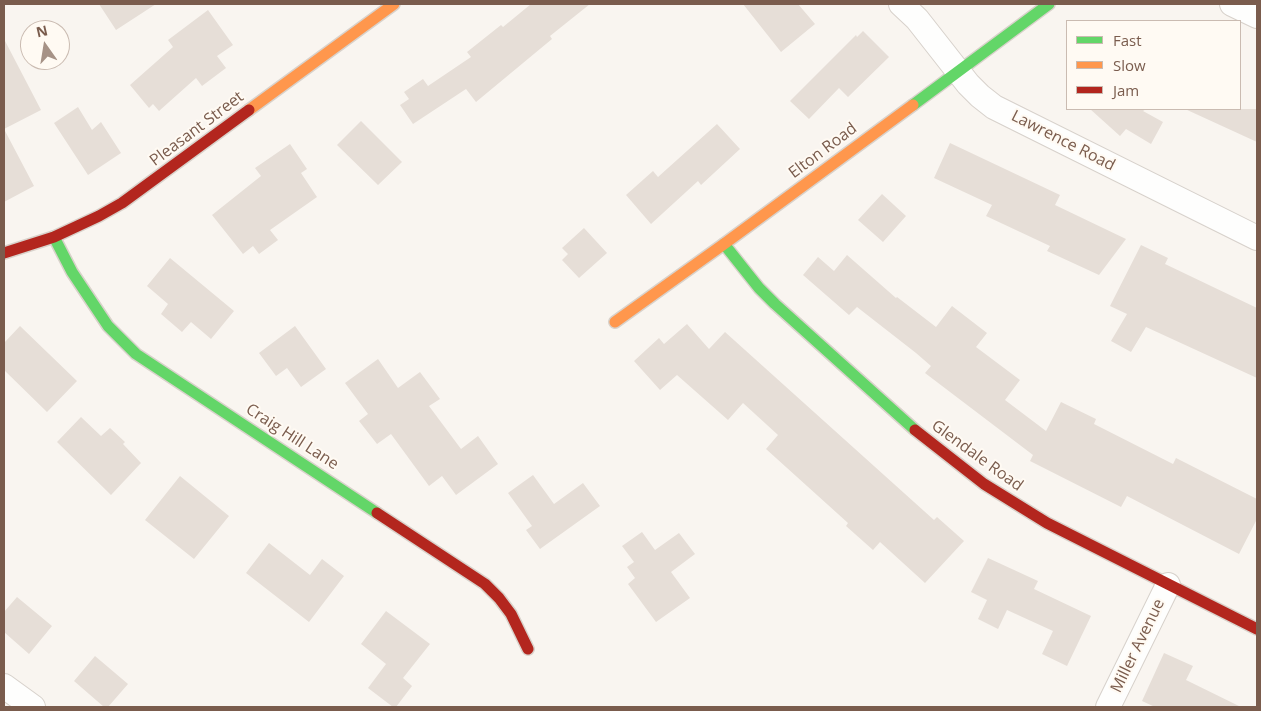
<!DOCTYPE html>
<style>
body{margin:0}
#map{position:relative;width:1261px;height:711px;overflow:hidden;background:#f9f5f0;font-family:"Open Sans",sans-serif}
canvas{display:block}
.frame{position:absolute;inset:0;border:5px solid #7a5c4d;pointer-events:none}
.legend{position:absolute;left:1066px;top:20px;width:175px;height:90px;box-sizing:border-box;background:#fffaf3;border:1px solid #cabbb1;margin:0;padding:6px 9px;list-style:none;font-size:15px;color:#7a5c4d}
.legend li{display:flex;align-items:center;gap:10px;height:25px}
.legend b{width:25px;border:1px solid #cabbb1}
.north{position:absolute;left:20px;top:20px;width:50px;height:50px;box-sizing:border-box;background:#fffaf3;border:1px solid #cabbb1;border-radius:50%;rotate:347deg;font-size:14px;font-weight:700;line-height:20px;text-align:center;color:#7a5c4d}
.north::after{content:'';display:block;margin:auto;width:18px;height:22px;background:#a69286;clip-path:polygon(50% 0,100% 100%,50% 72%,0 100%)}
</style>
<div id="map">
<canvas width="1261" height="711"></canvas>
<div class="frame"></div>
<ul class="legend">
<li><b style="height:6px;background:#63d668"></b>Fast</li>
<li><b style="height:6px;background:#ff974d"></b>Slow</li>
<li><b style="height:6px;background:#b3261e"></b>Jam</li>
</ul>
<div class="north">N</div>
</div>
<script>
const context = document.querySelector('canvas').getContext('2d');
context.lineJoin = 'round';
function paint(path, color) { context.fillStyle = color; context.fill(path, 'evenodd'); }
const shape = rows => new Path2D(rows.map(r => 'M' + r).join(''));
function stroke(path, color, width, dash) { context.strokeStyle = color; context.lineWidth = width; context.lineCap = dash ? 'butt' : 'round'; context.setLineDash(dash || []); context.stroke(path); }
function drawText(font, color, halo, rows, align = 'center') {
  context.font = font + ' "Open Sans",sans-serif'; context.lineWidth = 4; context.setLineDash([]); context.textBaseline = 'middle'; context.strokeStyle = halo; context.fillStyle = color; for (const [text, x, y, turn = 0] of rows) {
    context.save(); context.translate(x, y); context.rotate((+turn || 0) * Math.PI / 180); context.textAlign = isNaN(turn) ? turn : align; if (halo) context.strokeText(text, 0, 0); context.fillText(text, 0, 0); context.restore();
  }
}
const building = shape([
 [99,4,156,4,116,30],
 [531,4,590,4,550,36,552,39,476,102,466,89,413,124,400,105,409,99,404,92,423,79,428,86,471,57,467,52,501,25,503,27],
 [743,4,798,4,815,24,781,52],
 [208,10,233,45,217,56,226,68,202,86,196,78,159,111,153,104,149,108,130,85,173,47,168,40],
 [863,31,889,57,848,97,839,88,809,119,790,101,856,35,857,37],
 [4,39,41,110,4,129,34,186,4,202],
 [78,107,92,130,101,122,121,153,88,175,54,123],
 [1090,109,1146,109,1143,111,1163,122,1151,144,1126,129,1120,136],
 [1185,109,1257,109,1257,142],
 [361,121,402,162,378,185,337,145],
 [717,124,740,149,701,185,698,181,651,224,626,195,653,171,658,177],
 [950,143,1060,195,1055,205,1126,239,1099,275,1047,251,1050,246,986,216,992,205,934,178],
 [290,144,307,169,301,173,317,197,270,230,278,240,259,254,253,246,243,254,212,215,261,176,255,168],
 [882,194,906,216,883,242,858,220],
 [584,228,607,253,579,278,562,260,568,254,562,248],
 [1141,245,1168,258,1165,264,1257,308,1257,378,1146,327,1131,352,1111,341,1127,314,1110,306],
 [847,255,896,298,897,297,936,327,952,306,987,333,976,347,1020,380,1005,400,1046,431,1061,402,1096,419,1094,424,1173,464,1176,458,1257,499,1257,519,1239,554,1127,496,1121,507,1030,461,1033,455,925,373,931,366,916,353,857,307,849,315,803,275,818,257,834,271],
 [170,258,234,311,211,339,191,322,182,332,161,314,168,304,147,286],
 [687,324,709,349,725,332,934,520,937,517,964,541,925,583,880,542,873,550,846,526,848,523,766,449,778,435,743,403,728,420,677,375,660,390,634,361,659,338,664,344],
 [20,326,77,381,47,412,4,370,4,343],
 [295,326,326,369,301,387,287,368,276,376,259,353],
 [378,359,398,388,420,372,440,399,429,406,461,449,478,436,498,464,456,495,442,476,429,486,391,434,377,444,359,421,368,414,345,383],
 [81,417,101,436,110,428,125,442,123,444,141,463,111,495,57,442],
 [533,475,554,504,583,483,600,506,540,549,526,530,532,526,508,493],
 [180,476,229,516,194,559,145,520],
 [642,532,655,550,679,533,695,554,671,572,690,598,656,622,628,584,635,578,627,567,634,562,622,546],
 [269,543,310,575,322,559,344,576,309,622,246,573],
 [988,558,1038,581,1034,589,1091,616,1067,666,1042,654,1053,631,1007,610,998,629,978,619,987,600,971,592],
 [17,597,52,626,29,654,4,632,4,612],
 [386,611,430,644,403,678,412,686,396,707,393,707,368,688,386,664,361,644],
 [1164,653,1193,666,1186,680,1241,707,1155,707,1142,701],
 [95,656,128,684,108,707,104,707,74,681]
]);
const street = shape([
 [901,4,917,19,968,84,980,96,994,107,1257,238],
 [1232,4,1257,16],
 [4,686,33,707],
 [1108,707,1168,585]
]);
const fast = shape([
 [913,105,1049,4],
 [54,237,72,272,108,326,136,354,377,513],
 [724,244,759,288,775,304,915,430]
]);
const slow = shape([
 [249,110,394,4],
 [615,322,724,244,913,105]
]);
const jam = shape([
 [4,253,54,237,99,216,122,203,249,110],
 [915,430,984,484,1047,523,1257,629],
 [377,513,485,584,499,598,511,614,528,649]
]);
const streetNames = [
 ["Pleasant Street",197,129,-37],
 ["Lawrence Road",1063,141,27],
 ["Elton Road",823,151,-37],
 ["Craig Hill Lane",292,437,33],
 ["Glendale Road",977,456,36],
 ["Miller Avenue",1138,646,-64]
];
paint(building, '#e6ded7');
stroke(street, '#d7d1cb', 26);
stroke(fast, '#d9d2cb', 14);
stroke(slow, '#d9d2cb', 14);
stroke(jam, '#d9d2cb', 14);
stroke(street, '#fefefd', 24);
stroke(fast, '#63d668', 11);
stroke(slow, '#ff974d', 11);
stroke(jam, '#b3261e', 11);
drawText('16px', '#7a5c4d', '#fffaf3', streetNames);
</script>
